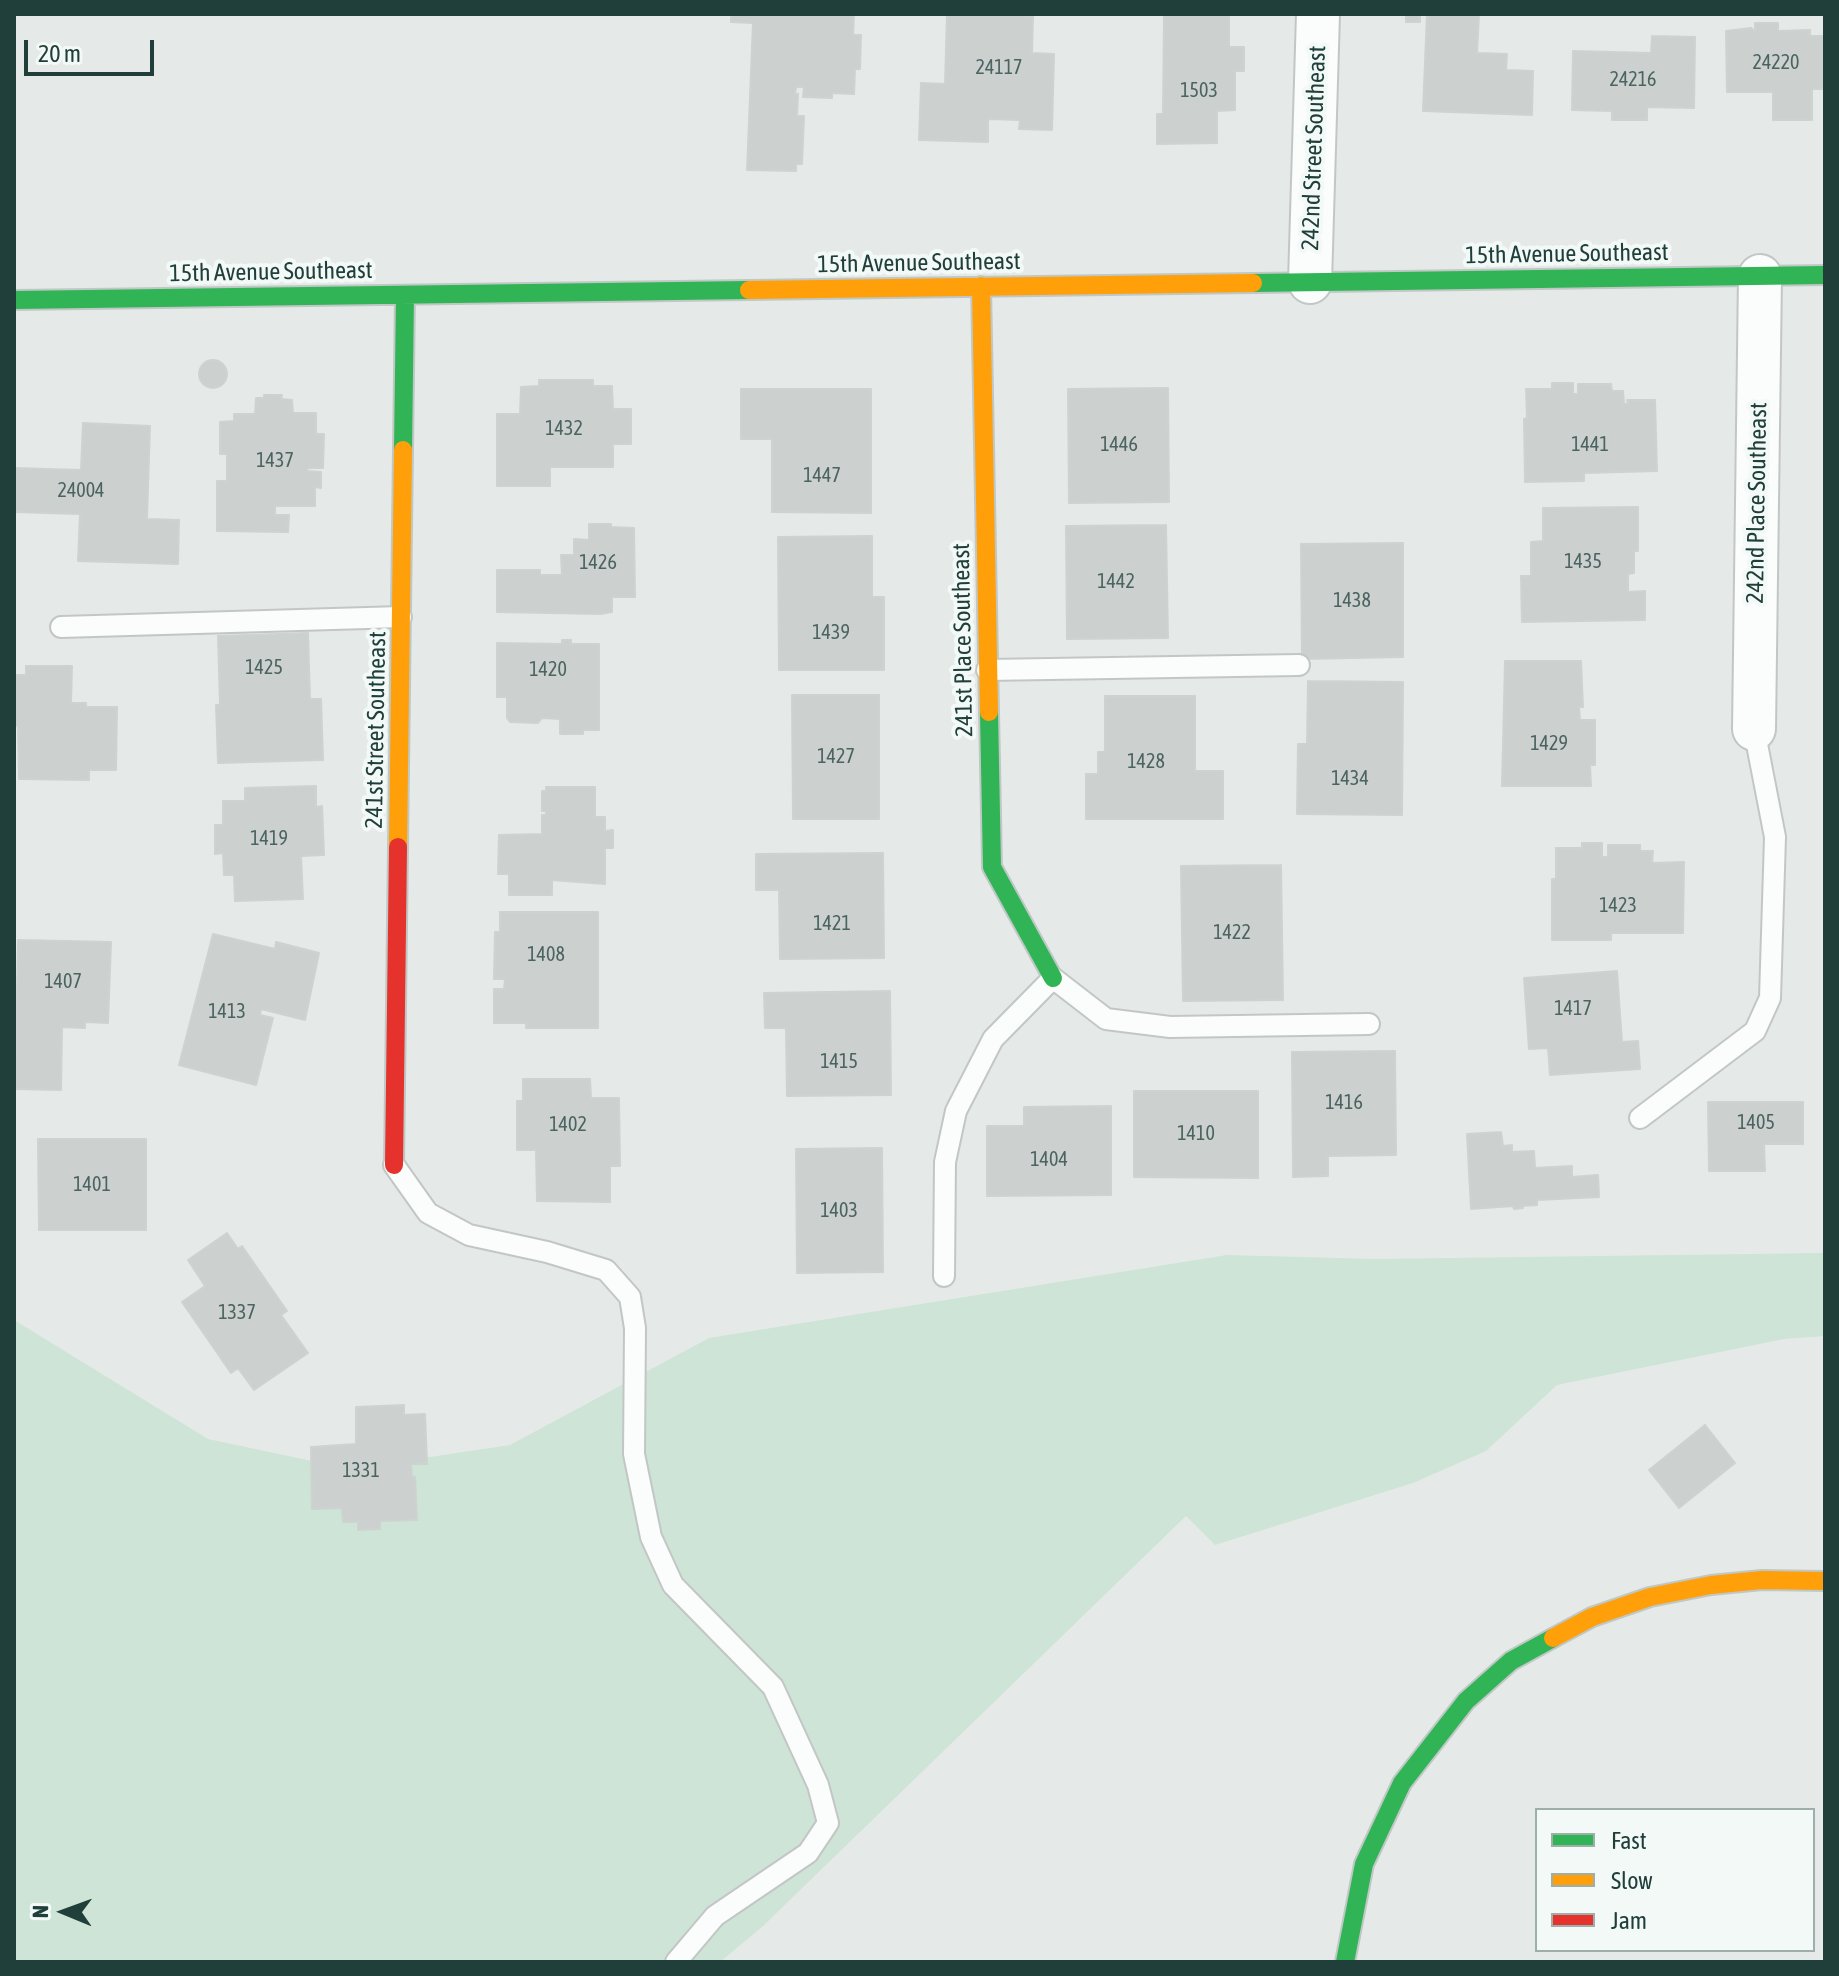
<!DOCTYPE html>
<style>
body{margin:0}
#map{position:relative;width:1839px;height:1976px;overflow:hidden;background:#e5eae8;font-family:"Asap Condensed",sans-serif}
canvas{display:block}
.frame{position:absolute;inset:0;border:16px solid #203f3a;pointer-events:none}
.legend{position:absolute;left:1535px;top:1808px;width:280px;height:144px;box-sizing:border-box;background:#f2f9f7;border:2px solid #9eafab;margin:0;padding:10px 14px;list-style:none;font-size:24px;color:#203f3a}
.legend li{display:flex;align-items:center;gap:16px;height:40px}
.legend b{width:40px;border:2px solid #9eafab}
.north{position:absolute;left:24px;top:1872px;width:80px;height:80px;-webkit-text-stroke:6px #f2f9f7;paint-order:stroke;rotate:271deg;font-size:22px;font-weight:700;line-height:32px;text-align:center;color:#203f3a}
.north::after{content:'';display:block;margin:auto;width:28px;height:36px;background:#203f3a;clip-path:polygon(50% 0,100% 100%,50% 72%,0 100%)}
.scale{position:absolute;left:24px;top:40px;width:130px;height:36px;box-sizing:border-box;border:4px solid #203f3a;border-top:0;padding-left:10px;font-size:24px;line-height:28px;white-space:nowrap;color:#203f3a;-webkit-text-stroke:6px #f2f9f7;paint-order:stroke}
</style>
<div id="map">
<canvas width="1839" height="1976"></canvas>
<div class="frame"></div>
<ul class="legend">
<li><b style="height:10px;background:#30b455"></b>Fast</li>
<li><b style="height:10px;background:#ff9f0a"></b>Slow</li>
<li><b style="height:10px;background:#e5322d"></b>Jam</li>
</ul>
<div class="north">N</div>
<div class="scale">20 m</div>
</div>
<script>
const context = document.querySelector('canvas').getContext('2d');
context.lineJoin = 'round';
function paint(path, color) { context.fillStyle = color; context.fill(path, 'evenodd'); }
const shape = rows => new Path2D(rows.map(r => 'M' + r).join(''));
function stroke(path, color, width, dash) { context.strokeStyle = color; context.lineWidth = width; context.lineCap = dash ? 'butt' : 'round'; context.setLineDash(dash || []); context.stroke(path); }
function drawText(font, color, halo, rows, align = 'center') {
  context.font = font + ' "Asap Condensed",sans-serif'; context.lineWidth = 8; context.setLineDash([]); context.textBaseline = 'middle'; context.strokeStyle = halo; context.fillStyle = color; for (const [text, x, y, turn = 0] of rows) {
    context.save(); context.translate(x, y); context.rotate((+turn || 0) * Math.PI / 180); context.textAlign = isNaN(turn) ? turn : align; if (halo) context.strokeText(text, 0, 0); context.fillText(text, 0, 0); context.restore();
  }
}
const green = shape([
 [1825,1253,1825,1336,1784,1339,1557,1385,1486,1451,1413,1483,1215,1545,1186,1516,763,1926,720,1962,14,1962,14,1320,208,1439,350,1469,510,1445,709,1338,1227,1255,1375,1259]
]);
const building = shape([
 [731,14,854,14,853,35,861,35,860,69,855,69,854,94,832,93,832,98,803,97,804,87,796,87,795,94,798,94,797,116,804,116,802,164,796,164,796,171,747,170,753,23,731,22,731,14],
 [947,14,1033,16,1032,53,1054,54,1052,130,1019,129,1020,120,988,119,988,142,919,140,921,83,945,84,947,14],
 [1164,14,1229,14,1229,47,1244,47,1244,71,1235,71,1235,110,1217,111,1217,143,1157,144,1157,114,1163,114,1164,14],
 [1406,14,1420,14,1420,22,1406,22,1406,14],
 [1427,14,1479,14,1477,53,1507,54,1506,70,1533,71,1532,115,1423,111,1427,14],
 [1755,23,1778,23,1778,31,1810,30,1810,36,1825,36,1825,89,1812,89,1812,120,1773,120,1773,92,1727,92,1726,31,1751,28,1755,31,1755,23],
 [1652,36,1695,37,1694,108,1647,107,1647,120,1612,120,1612,111,1572,110,1573,51,1651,53,1652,36],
 '199 374a14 14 0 1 1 28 0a14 14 0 1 1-28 0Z',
 [539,380,593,380,593,386,612,386,613,409,631,409,631,444,613,444,613,467,550,467,550,486,497,486,497,414,520,414,521,387,539,386,539,380],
 [1552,383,1573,383,1573,394,1578,394,1578,384,1611,384,1612,391,1623,391,1624,404,1628,404,1627,400,1655,400,1657,471,1584,473,1584,481,1525,482,1524,419,1527,418,1526,389,1552,389,1552,383],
 [1168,388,1169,502,1069,503,1068,389,1168,388],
 [741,389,871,389,871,513,772,512,772,439,741,439,741,389],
 [264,395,282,395,281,399,292,400,293,413,316,413,316,434,324,434,323,468,308,468,307,471,321,472,321,488,315,487,315,506,275,506,275,515,289,515,288,532,217,531,217,481,227,481,227,454,220,454,220,422,234,421,234,414,255,414,256,398,264,398,264,395],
 [83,423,150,426,147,519,179,520,178,564,78,561,80,514,14,512,14,468,81,470,83,423],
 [1638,507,1638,551,1634,551,1634,573,1628,574,1628,592,1645,591,1645,620,1522,622,1521,576,1531,576,1531,542,1543,541,1543,508,1638,507],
 [589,524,611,524,611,527,634,528,635,597,612,597,612,612,600,614,497,612,497,570,540,570,540,575,562,575,561,555,574,555,574,539,589,540,589,524],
 [1166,525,1168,638,1067,639,1066,526,1166,525],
 [872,536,872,597,884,597,884,670,779,670,778,537,872,536],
 [1403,543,1403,657,1302,659,1301,544,1403,543],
 [308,633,310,699,321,699,323,760,218,763,216,705,220,705,218,636,308,633],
 [562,640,571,640,571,644,599,644,599,730,583,730,583,734,560,734,560,719,542,718,538,723,510,722,507,718,507,697,497,697,497,643,562,644,562,640],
 [1505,661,1581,661,1583,707,1579,707,1580,720,1595,720,1595,765,1590,765,1591,786,1502,786,1505,661],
 [26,666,72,666,71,703,86,703,86,707,117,707,116,770,89,770,89,780,19,779,18,726,14,726,14,675,26,675,26,666],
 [1308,681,1403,682,1402,815,1297,814,1298,744,1307,744,1308,681],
 [792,695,879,695,879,819,793,819,792,695],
 [1105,696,1195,696,1195,771,1223,771,1223,819,1086,819,1086,774,1098,774,1098,752,1105,752,1105,696],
 [316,786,316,807,322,806,324,855,301,856,303,899,235,901,234,875,224,875,223,853,215,854,215,825,223,825,223,801,245,801,245,788,316,786],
 [546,787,595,787,595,817,605,817,605,831,613,830,613,848,605,848,605,884,552,880,552,895,509,895,509,874,498,874,499,835,542,834,542,815,546,815,546,811,542,811,542,791,546,791,546,787],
 [1582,843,1602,843,1602,857,1608,857,1608,845,1640,845,1640,851,1653,851,1652,863,1684,862,1683,933,1611,933,1611,940,1552,940,1552,879,1556,879,1556,848,1582,848,1582,843],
 [883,853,884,958,780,959,779,890,756,890,756,854,883,853],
 [1281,865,1283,1000,1183,1001,1181,866,1281,865],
 [500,912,598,912,598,1028,526,1028,526,1023,494,1023,494,989,504,989,505,979,494,979,495,932,500,932,500,912],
 [213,934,275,949,276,942,319,953,305,1020,261,1009,260,1015,273,1018,256,1085,179,1065,213,934],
 [18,940,111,942,108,1023,85,1022,85,1028,62,1027,61,1090,15,1089,18,940],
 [1617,971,1622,1042,1638,1041,1640,1069,1550,1075,1548,1048,1529,1049,1524,978,1617,971],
 [890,991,891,1095,787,1096,786,1028,765,1028,764,993,890,991],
 [1395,1051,1396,1155,1328,1156,1328,1176,1293,1177,1292,1052,1395,1051],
 [523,1079,590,1079,591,1098,619,1098,620,1166,610,1166,610,1202,537,1201,536,1150,517,1150,517,1101,523,1101,523,1079],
 [1134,1091,1258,1091,1258,1178,1134,1177,1134,1091],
 [1708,1102,1803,1102,1803,1144,1764,1144,1765,1171,1709,1171,1708,1102],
 [1111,1106,1111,1195,987,1196,987,1126,1024,1126,1024,1107,1111,1106],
 [1501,1132,1503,1146,1512,1145,1512,1152,1534,1151,1535,1168,1572,1166,1572,1177,1598,1175,1599,1197,1537,1200,1537,1205,1522,1206,1523,1208,1514,1209,1513,1206,1471,1209,1467,1134,1501,1132],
 [38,1139,146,1139,146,1230,39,1230,38,1139],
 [882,1148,883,1272,797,1273,796,1149,882,1148],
 [227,1233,238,1249,242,1246,287,1311,281,1315,308,1353,254,1390,238,1368,231,1373,182,1302,205,1286,188,1260,227,1233],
 [404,1405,404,1415,425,1414,427,1464,411,1464,412,1477,415,1477,417,1520,380,1521,380,1529,358,1530,358,1522,343,1522,342,1508,312,1509,311,1447,356,1444,356,1407,404,1405],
 [1705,1425,1735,1463,1679,1508,1649,1470,1705,1425]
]);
const lane = shape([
 [61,627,401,617],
 [987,670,1299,665],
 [1640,1118,1755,1031,1770,998,1775,837,1754,729],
 [394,1165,428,1213,469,1235,547,1252,606,1270,630,1297,635,1328,634,1454,651,1537,673,1585,773,1687,818,1785,828,1823,808,1853,715,1916,676,1962],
 [944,1276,945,1162,956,1111,993,1039,1053,978,1106,1019,1170,1027,1369,1024]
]);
const street = shape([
 [1310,282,1318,14],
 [1754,729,1760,276]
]);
const fast = shape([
 [1253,283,1825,275],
 [14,300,749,290],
 [403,450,405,295],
 [989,712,992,867,1053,978],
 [1345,1962,1364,1864,1402,1783,1466,1701,1511,1661,1553,1638]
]);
const slow = shape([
 [981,286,989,712],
 [749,290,1253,283],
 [398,847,403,450],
 [1553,1638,1592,1617,1650,1597,1711,1585,1762,1580,1825,1581]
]);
const jam = shape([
 [394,1165,398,847]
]);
const numberNames = [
 ["24220",1776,63],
 ["24117",999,68],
 ["24216",1633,80],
 ["1503",1199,91],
 ["1432",564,429],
 ["1446",1119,445],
 ["1441",1590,445],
 ["1437",275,461],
 ["1447",822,476],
 ["24004",81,491],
 ["1435",1583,562],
 ["1426",598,563],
 ["1442",1116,582],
 ["1438",1352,601],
 ["1439",831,633],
 ["1425",264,668],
 ["1420",548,670],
 ["1429",1549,744],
 ["1427",836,757],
 ["1428",1146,762],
 ["1434",1350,779],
 ["1419",269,839],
 ["1423",1618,906],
 ["1421",832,924],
 ["1422",1232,933],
 ["1408",546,955],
 ["1407",63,982],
 ["1417",1573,1009],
 ["1413",227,1012],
 ["1415",839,1062],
 ["1416",1344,1103],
 ["1405",1756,1123],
 ["1402",568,1125],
 ["1410",1196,1134],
 ["1404",1049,1160],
 ["1401",92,1185],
 ["1403",839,1211],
 ["1337",237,1313],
 ["1331",361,1471]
];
const streetNames = [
 ["242nd Street Southeast",1314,148,-88],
 ["15th Avenue Southeast",1567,254,-1],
 ["15th Avenue Southeast",919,263,-1],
 ["15th Avenue Southeast",271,272,-1],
 ["242nd Place Southeast",1757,503,-89],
 ["241st Place Southeast",963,640,-91],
 ["241st Street Southeast",376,730,-89]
];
paint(green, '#cde4d6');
paint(building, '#ccd1d0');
stroke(building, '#cdd3d1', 2);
stroke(lane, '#c2c7c5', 24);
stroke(street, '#c2c7c5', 46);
stroke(fast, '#c0c8c6', 22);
stroke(slow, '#c0c8c6', 22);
stroke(jam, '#c0c8c6', 22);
stroke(lane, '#fbfcfc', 20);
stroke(street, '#fbfcfc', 42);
stroke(fast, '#30b455', 18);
stroke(slow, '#ff9f0a', 18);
stroke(jam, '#e5322d', 18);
drawText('20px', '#4c6460', null, numberNames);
drawText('24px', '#203f3a', '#f2f9f7', streetNames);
</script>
